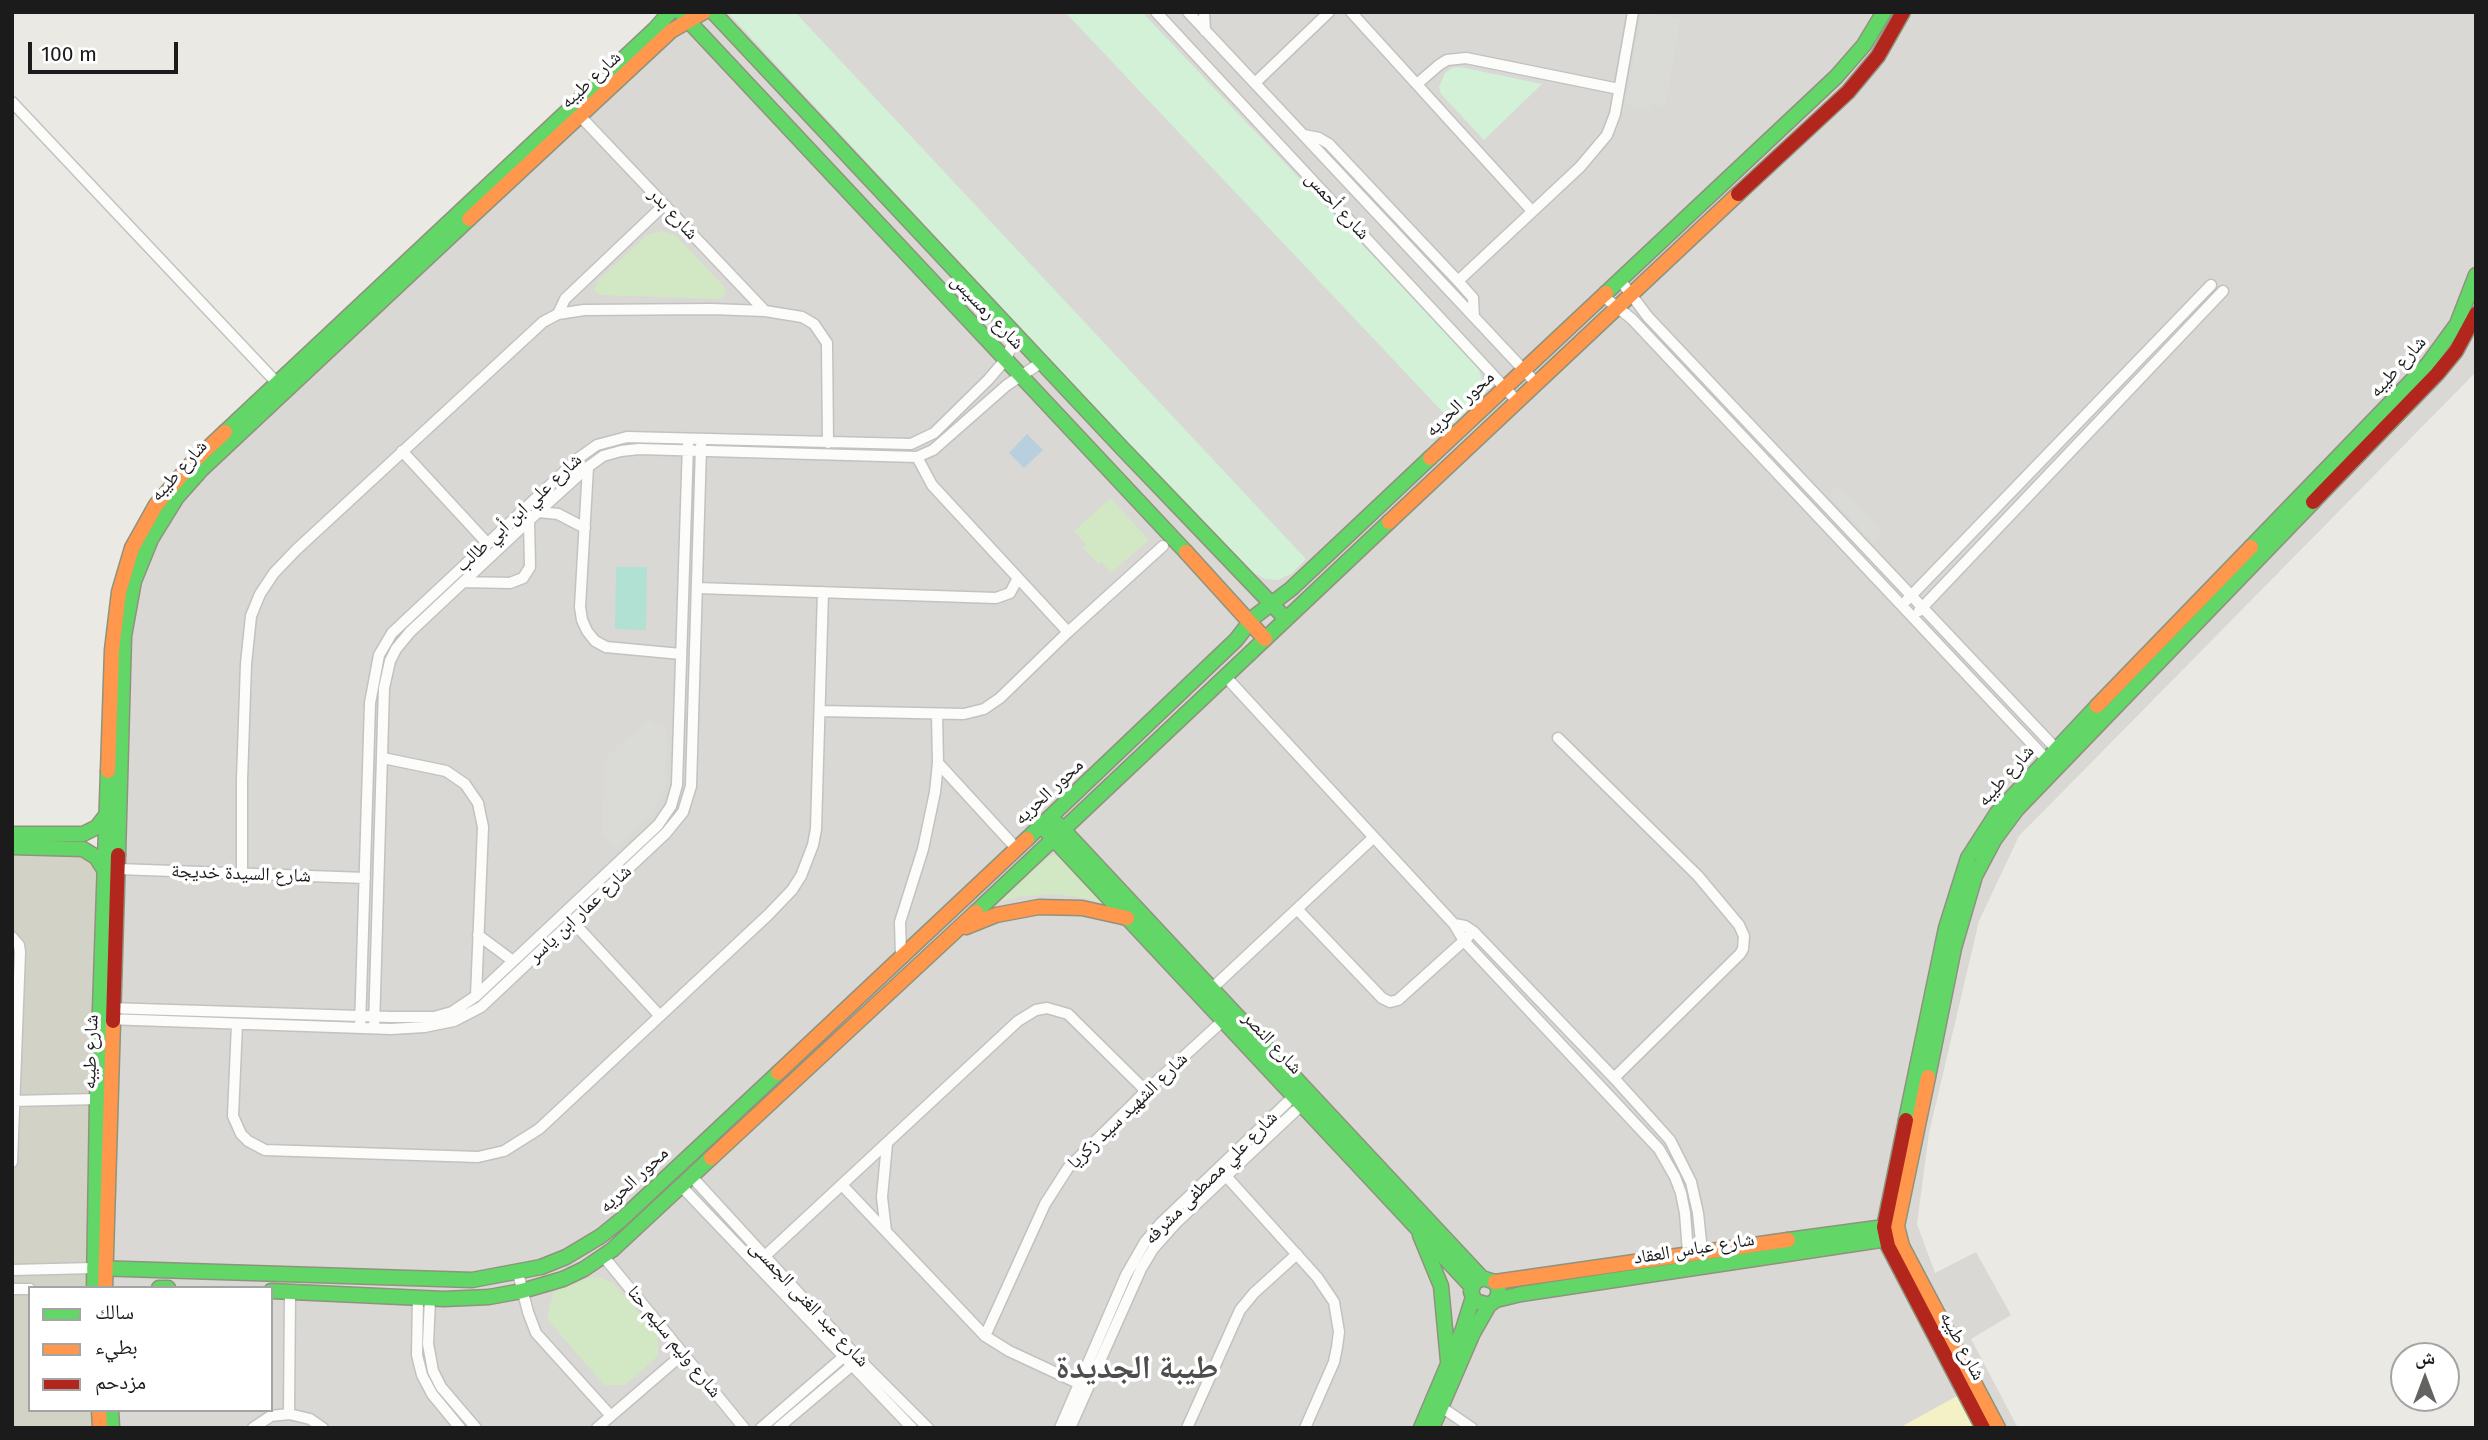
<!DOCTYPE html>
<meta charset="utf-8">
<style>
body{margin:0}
#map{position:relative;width:2488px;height:1440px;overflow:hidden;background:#eae9e4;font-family:"Fira Sans","Noto Naskh Arabic",sans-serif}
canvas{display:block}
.frame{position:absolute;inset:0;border:14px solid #1b1b1b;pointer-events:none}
.legend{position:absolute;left:28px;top:1286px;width:245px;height:126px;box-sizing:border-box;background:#fff;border:2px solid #a4a4a4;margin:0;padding:9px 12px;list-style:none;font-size:21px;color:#1b1b1b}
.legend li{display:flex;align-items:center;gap:14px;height:35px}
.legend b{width:35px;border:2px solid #a4a4a4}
.north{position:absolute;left:2390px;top:1342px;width:70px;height:70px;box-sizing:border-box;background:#fff;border:2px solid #a4a4a4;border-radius:50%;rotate:0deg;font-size:19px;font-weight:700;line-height:28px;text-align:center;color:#1b1b1b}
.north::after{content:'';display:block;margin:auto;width:24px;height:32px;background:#636361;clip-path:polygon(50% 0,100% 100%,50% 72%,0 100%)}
.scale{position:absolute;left:28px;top:42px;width:150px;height:32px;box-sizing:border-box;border:4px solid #1b1b1b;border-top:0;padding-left:9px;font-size:21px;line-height:24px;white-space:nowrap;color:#1b1b1b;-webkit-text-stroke:5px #fff;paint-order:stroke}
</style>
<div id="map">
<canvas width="2488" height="1440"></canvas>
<div class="frame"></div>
<ul class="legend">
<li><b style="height:9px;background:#63d668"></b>سالك</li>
<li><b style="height:9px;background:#ff974d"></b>بطيء</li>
<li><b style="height:9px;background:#b3261e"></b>مزدحم</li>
</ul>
<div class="north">ش</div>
<div class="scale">100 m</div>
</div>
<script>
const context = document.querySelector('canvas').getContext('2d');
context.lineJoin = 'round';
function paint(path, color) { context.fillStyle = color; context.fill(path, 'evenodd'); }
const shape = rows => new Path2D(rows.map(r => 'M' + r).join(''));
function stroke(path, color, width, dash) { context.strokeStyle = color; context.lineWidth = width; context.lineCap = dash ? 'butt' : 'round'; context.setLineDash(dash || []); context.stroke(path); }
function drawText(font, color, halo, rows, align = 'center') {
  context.font = font + ' "Fira Sans","Noto Naskh Arabic",sans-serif'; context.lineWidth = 7; context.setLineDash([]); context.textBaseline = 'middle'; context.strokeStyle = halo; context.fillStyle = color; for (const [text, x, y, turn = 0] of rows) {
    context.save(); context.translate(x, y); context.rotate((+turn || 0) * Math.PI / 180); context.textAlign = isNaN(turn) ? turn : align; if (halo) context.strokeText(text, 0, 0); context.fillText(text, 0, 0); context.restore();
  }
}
const residential = shape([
 [682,12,2476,12,2476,372,2019,836,1979,921,1929,1133,1917,1224,1935,1273,1976,1252,2011,1315,1971,1339,2018,1428,106,1428,105,1410,271,1410,271,1288,103,1288,121,645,164,508]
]);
const construction = shape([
 [12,847,107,850,102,1288,30,1288,30,1410,105,1410,108,1428,12,1428]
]);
const grass = shape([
 [662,231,676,236,724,286,726,294,724,297,720,299,601,295,594,291,597,281,647,235],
 [1111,498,1149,540,1111,573,1100,561,1099,565,1082,547,1087,546,1074,531],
 [1053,855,1066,858,1110,906,1089,899,1056,894,1018,897,998,902,1041,859],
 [592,1277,603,1278,614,1284,658,1334,658,1356,625,1385,604,1385,547,1319,553,1292]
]);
const sand = shape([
 [1957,1396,1975,1428,1899,1428]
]);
const park = shape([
 [727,12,795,12,1306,559,1291,574,1278,580,1265,579,1250,571,1210,532],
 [1065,12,1142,12,1478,367,1482,380,1481,391,1473,405,1454,424],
 [1460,67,1542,84,1484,140,1441,94,1439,87,1445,73,1452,68]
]);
const pitch = shape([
 [616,567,647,567,646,630,615,629]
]);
const parking = shape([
 [1642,12,1680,19,1666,106,1652,104,1649,109,1625,104],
 [1839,486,1882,532,1873,543,1828,494],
 [647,719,660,726,667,726,665,789,650,817,613,849,602,834,604,759]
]);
const water = shape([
 [1027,434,1043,450,1024,468,1009,453]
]);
const street = shape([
 [1156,12,1517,401],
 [1188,12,1536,383],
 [1204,12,1205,31],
 [1351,12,1532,211],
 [1255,83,1329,12],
 [1417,84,1439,65,1447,60,1466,58,1619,89],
 [12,102,277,383],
 [581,117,765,311],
 [1304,135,1319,138,1329,144,1458,281,1473,298,1474,317],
 [1620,280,1648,317,2061,754],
 [1458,281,1580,167,1607,135,1615,114,1633,12],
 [1603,296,1632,319,2051,764],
 [558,314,565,299,664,205],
 [402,451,487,543],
 [917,457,932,485,1068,632],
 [588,467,580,607,582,620,587,631,595,641,606,647,681,654],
 [538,512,558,514,585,528],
 [463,582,510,583,523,578,530,567,529,520],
 [697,588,996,598,1010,593,1018,578],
 [1907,600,2211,285],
 [1919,611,2223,291],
 [1225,676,1454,924,1464,941,1659,1149,1675,1177,1681,1193,1685,1213,1688,1253],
 [820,711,964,714,984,709,1000,698,1068,632,1163,546],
 [1558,738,1698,876,1739,925,1744,936,1743,949,1740,954,1614,1078],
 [383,758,446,771,465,784,478,803,483,827,476,996],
 [938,763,1016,848],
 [118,869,365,878],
 [242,874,242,780,246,664,251,616,260,594,274,573,296,550,543,322,558,314,584,310,711,309,765,311,802,317,814,324,827,343,828,443],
 [1297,909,1382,998,1390,1002,1398,1000,1468,937],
 [572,921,660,1016],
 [1454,924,1465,926,1474,932,1614,1078,1670,1140,1691,1182,1698,1213,1702,1251],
 [478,935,513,961],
 [12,937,19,945,20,952,12,1162],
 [901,957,900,922,923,849,935,792,938,763,937,714],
 [1207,993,1374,837],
 [108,1008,391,1017,434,1017,452,1012,476,996,658,825,671,806,677,785,688,444],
 [107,1019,391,1029,424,1027,454,1021,481,1007,666,833,683,812,691,786,701,446],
 [237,1024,233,1116,241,1134,248,1141,265,1150,478,1157,504,1151,539,1129,768,915,792,890,801,876,813,845,816,829,823,592],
 [360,1028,370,703,379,655,392,633,580,457,597,445,627,437,911,444,934,433,988,380,1006,359,1016,335],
 [374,1028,384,688,390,661,396,649,410,632,538,512,588,467,603,456,621,451,639,449,917,457,933,450,1007,385,1042,362],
 [12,1101,97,1099],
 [1226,1176,1317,1277,1334,1302,1339,1332,1337,1347,1334,1362,1305,1428],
 [692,1177,859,1359,928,1428],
 [842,1185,985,1336,1009,1351,1080,1384],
 [682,1187,912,1428],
 [886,1231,882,1197,887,1144],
 [765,1256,1018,1021,1036,1010,1047,1008,1068,1014,1146,1091],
 [604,1257,744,1428],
 [12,1270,94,1268],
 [518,1273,528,1312,536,1333,611,1416],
 [12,1289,30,1289],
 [418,1298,417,1355,422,1375,432,1394,460,1428],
 [430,1298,428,1344,433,1371,441,1387,476,1428],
 [985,1336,1045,1204,1068,1168,1146,1091,1228,1016],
 [1437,1404,1472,1428],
 [289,1414,290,1292],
 [253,1428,271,1416,289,1414,310,1419,323,1428],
 [597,1428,683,1354],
 [761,1428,849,1352],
 [778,1428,856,1362],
 [1060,1428,1126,1275,1145,1242,1161,1223,1298,1092],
 [1070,1428,1141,1269,1153,1249,1177,1222,1306,1101],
 [1187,1428,1240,1310,1254,1293,1297,1254]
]);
const fast = shape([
 [680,12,1186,552],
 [713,12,1122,448,1286,619],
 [1606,293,1836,77,1864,45,1884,12],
 [225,432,655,29,670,12],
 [2251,547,2428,364,2457,324,2476,275],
 [1058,824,1482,1278],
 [1047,832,1472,1287],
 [12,834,83,834,97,827,107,814],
 [1027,839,1236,640,1254,617,1291,589,1430,458],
 [12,847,83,849,96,857,105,871],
 [118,855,124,636,134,581,151,539,177,497,201,470,469,219],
 [976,912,1389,522],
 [1928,1077,1954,948,1975,876,1994,840,2017,809,2313,502],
 [1906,1120,1946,928,1968,858,1997,813,2097,706],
 [1420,1235,1441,1286,1448,1361],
 [1788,1240,1892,1226],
 [94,1268,472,1280,541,1267,566,1257,601,1236,622,1219,778,1073],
 [94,1288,97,1099,108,771],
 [159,1288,168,1288],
 [271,1291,444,1299,489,1297,522,1291,563,1279,584,1269,612,1250,711,1158],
 [1496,1300,1499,1291,1495,1282,1482,1278,1474,1283,1471,1292,1475,1301,1489,1305,1496,1300,1521,1294,1894,1238],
 [111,1410,112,1428],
 [1421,1428,1463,1329,1473,1297],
 [1432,1428,1473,1333,1489,1305]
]);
const slow = shape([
 [469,219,671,31,704,12],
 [1430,458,1606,293],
 [1389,522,1738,194],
 [1186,552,1265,639],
 [2097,706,2251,547],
 [108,771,112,650,119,592,132,548,156,505,191,464,225,432],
 [966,927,996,915,1039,907,1082,908,1127,918],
 [778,1073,1027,839],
 [1928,1077,1897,1226,1902,1246,1998,1428],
 [711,1158,976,912],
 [1495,1282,1788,1240],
 [105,1288,113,1021],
 [99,1410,100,1428]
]);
const jam = shape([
 [1738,194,1848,92,1878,56,1903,12],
 [2313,502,2437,374,2456,351,2476,314],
 [113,1021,118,855],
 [1906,1120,1884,1227,1888,1246,1983,1428]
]);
const streetNames = [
 ["شارع طيبه",591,80,-43],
 ["شارع أحمس",1337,206,47],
 ["شارع بدر",673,214,47],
 ["شارع رمسيس",987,312,46],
 ["شارع طيبه",2398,367,-48],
 ["محور الحريه",1460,404,-43],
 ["شارع طيبه",179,471,-48],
 ["شارع علي ابن أبي طالب",519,513,-43],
 ["شارع طيبه",2006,776,-48],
 ["محور الحريه",1049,792,-43],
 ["شارع السيدة خديجة",241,874,2],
 ["شارع عمار ابن ياسر",580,914,-43],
 ["شارع النصر",1272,1043,47],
 ["شارع طيبه",91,1052,-88],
 ["شارع الشهيد سيد زكريا",1128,1111,-44],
 ["شارع علي مصطفى مشرفه",1211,1178,-45],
 ["محور الحريه",634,1180,-43],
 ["شارع عباس العقاد",1694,1249,-9],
 ["شارع عبد الغنى الجمسى",809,1304,47],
 ["شارع وليم سليم حنا",674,1342,51],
 ["شارع طيبه",1962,1346,62]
];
const townNames = [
 ["طيبة الجديدة",1137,1369]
];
paint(residential, '#d9d8d5');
paint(construction, '#d2d3c6');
paint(grass, '#d2e7c3');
paint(sand, '#f4f1c7');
paint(park, '#d2f1d6');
paint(pitch, '#b0e1d2');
paint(parking, '#dadad7');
paint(water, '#b8d0dd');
stroke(street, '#c2c2c0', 13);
stroke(fast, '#8f937d', 17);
stroke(slow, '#8f937d', 17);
stroke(jam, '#8f937d', 17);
stroke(street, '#fcfcfb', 10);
stroke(fast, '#63d668', 14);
stroke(slow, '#ff974d', 14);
stroke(jam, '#b3261e', 14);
drawText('19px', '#1b1b1b', '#fff', streetNames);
drawText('bold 33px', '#4e4e4e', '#fff', townNames);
</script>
